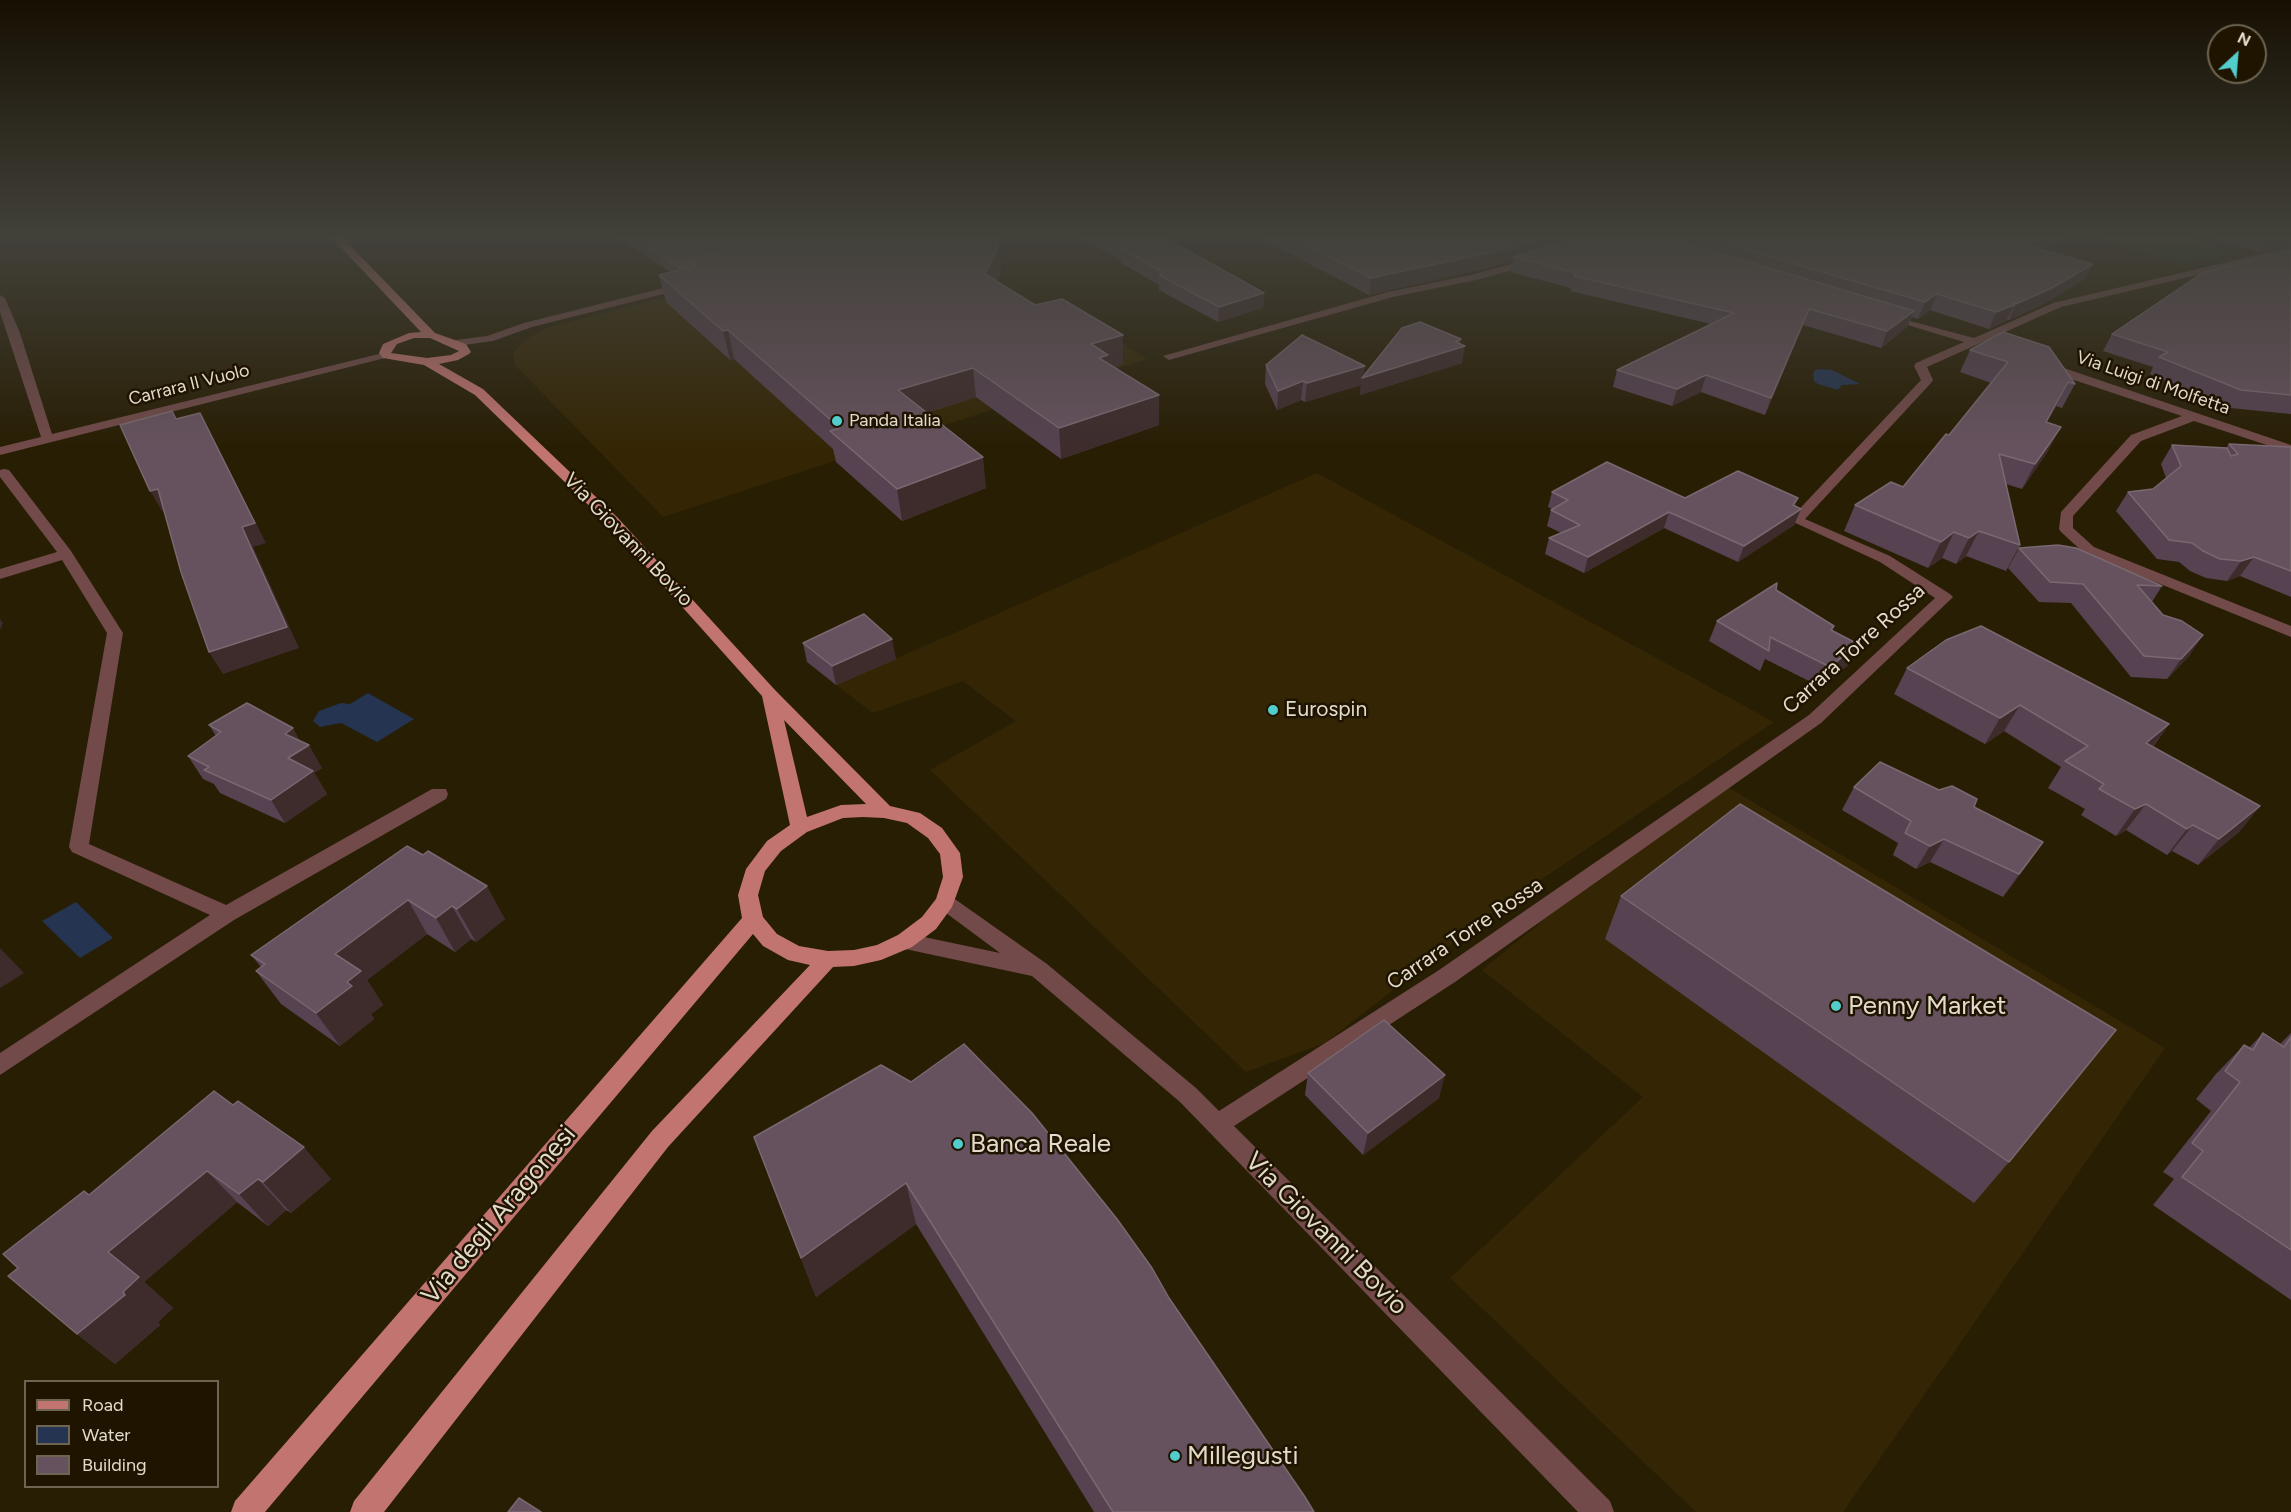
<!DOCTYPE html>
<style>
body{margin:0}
#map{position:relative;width:2291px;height:1512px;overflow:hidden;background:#281e04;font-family:Figtree,sans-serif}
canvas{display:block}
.legend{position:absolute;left:24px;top:1380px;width:195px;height:108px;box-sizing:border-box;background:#1f1400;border:2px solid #6d6452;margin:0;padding:8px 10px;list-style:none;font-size:18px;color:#e2dbcc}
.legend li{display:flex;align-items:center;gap:12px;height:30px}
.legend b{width:30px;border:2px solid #6d6452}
.north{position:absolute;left:2207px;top:24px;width:60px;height:60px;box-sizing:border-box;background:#1f1400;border:2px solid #6d6452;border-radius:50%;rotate:26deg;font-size:16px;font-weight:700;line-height:24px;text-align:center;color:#e2dbcc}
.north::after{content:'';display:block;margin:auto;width:21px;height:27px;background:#52cdcc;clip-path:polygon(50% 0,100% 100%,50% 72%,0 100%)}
</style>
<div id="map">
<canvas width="2291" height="1512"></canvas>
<ul class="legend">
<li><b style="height:8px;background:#c27471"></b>Road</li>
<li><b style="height:16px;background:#243451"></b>Water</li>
<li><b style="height:16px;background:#66525e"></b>Building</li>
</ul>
<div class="north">N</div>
</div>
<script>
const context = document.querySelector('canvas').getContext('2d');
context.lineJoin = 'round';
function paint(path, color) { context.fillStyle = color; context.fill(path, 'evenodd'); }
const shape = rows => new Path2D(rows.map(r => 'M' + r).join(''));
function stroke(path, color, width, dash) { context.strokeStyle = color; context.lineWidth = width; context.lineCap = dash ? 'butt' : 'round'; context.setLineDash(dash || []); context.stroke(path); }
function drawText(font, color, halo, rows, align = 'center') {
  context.font = font + ' Figtree,sans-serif'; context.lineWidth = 5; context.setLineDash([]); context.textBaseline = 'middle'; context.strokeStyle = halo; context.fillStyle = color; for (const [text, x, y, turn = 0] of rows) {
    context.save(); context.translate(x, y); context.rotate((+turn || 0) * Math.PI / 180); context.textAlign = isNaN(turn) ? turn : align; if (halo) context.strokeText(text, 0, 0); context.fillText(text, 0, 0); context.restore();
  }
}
const built = shape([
 [853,249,1080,316,1147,359,663,517,515,365,513,354,521,343,546,328],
 [1317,473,1774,722,1492,913,1325,1043,1246,1072,930,770,1016,721,963,681,873,713,836,685],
 [1716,780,2165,1048,1843,1512,1696,1512,1450,1278,1643,1097,1482,970]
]);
const green = shape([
 [2096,237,2188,237,2236,252,2185,265]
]);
const water = shape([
 [1820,369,1832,370,1860,384,1842,385,1838,390,1818,384,1814,381,1813,374,1815,370],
 [368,693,414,719,377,742,341,723,320,727,313,721,319,711,341,703,350,704],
 [76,902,113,938,80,958,42,921]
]);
const minor = shape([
 [2291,247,2291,253,2061,307,1927,367,1933,380,1931,383,1805,519,1890,556,1950,594,1953,597,1950,600,1821,723,1455,982,1234,1126,1610,1501,1614,1512,1578,1512,1180,1102,1032,976,905,949,898,947,895,941,898,935,905,933,1000,953,938,907,935,902,938,897,945,894,952,897,1047,964,1196,1088,1219,1111,1439,970,1809,715,1935,598,1880,562,1789,520,1921,380,1914,366,1916,363,1964,342,1884,318,1884,314,1974,338,2053,303,2291,247],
 [1534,258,1538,259,1538,263,1476,280,1393,297,1169,360,1163,356,1388,292,1471,275,1534,258],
 [687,282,691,283,691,287,532,327,493,341,456,346,450,343,456,340,487,336,524,323,687,282],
 [0,295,5,298,20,333,52,434,387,352,393,356,0,455,0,447,41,437,0,312,0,295],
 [2041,363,2049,363,2291,445,2291,453,2194,421,2141,441,2073,516,2073,528,2094,547,2291,626,2291,637,2084,553,2061,532,2059,529,2061,512,2131,435,2182,416,2041,369,2041,363],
 [4,469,9,470,71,551,123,633,89,844,226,905,432,789,446,789,448,794,446,799,234,920,0,1075,0,1053,210,915,72,852,69,847,107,633,62,560,0,579,0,569,57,552,0,477,0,470,4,469]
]);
const major = shape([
 [331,237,342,237,435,333,466,344,471,352,469,354,458,360,439,364,483,389,617,517,775,690,890,806,920,813,942,828,960,853,963,877,952,907,936,929,912,947,881,960,854,966,833,967,668,1147,384,1512,350,1512,354,1501,652,1131,810,965,788,960,763,946,753,934,265,1512,231,1512,235,1501,742,918,738,895,746,869,767,841,790,825,762,696,607,523,475,395,424,365,383,358,379,353,383,344,409,333,421,332,331,237],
 [414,338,430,338,459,351,451,355,427,358,391,353,397,344,414,338],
 [784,720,866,804,841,805,807,817,784,720],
 [863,817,884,818,907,823,928,838,940,854,943,877,936,899,922,917,898,935,877,945,854,950,828,951,799,946,777,934,763,917,758,895,765,871,781,851,807,832,843,818,863,817]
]);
const wall = shape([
 [617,237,992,237,1001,272,996,281,1123,364,1114,367,1159,395,1159,425,1061,459,976,397,926,413,986,488,902,521,836,462,833,449,734,359,730,360,666,302,659,275,670,272],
 [1079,237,1164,237,1264,293,1263,308,1218,322,1159,290,1159,285,1121,263,1121,260],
 [1258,237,2066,237,2042,249,2093,264,2085,279,2042,305,2009,320,2007,320,2006,321,1989,329,1930,310,1918,319,1912,317,1907,327,1881,348,1803,325,1765,415,1701,392,1672,406,1613,387,1617,370,1711,324,1570,291,1571,288,1510,272,1513,261,1490,267,1369,295],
 [2209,237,2291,237,2291,414,2230,408,2150,374,2153,367,2103,351,2112,334,2284,253,2288,246,2261,252],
 [1461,339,1460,344,1462,363,1360,395,1361,385,1305,402,1301,400,1277,410,1265,384,1266,365,1363,376],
 [1970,350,2075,384,2062,408,2056,406,2047,422,2048,451,2022,489,2006,484,2020,545,2006,571,1966,556,1956,564,1942,558,1928,568,1844,531,1855,505,1903,487,1949,435,1991,383,1960,372],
 [2229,444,2291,447,2291,597,2240,576,2227,581,2206,578,2190,571,2179,562,2157,559,2116,511,2128,492,2153,489,2166,478,2161,464,2172,445,2226,448],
 [1552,492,1685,498,1798,498,1795,506,1801,509,1794,525,1738,562,1664,528,1584,573,1545,554,1549,538,1561,533,1547,526,1551,510,1552,509,1548,507],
 [2019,548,2162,586,2152,602,2190,655,2167,679,2131,677,2071,603,2039,602,2008,568],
 [1776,590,1834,626,1832,631,1848,665,1821,687,1765,659,1760,671,1709,641,1717,621],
 [803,643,896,659,836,685,807,662],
 [1907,668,2169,724,2153,747,2260,806,2239,832,2198,865,2172,851,2167,855,2126,830,2116,836,2081,815,2085,809,2048,788,2061,767,2004,731,1985,744,1894,694],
 [209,725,301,742,322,768,314,773,327,794,285,823,220,793,214,784,203,779,188,756,216,736],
 [1854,787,1974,807,2043,842,2027,865,2003,897,1930,862,1916,869,1893,855,1898,843,1842,810],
 [407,846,505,919,476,942,471,939,455,952,427,934,367,980,383,1005,371,1014,374,1019,340,1046,281,1004,256,971,261,967,251,955],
 [1621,896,2009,1162,1974,1203,1605,939],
 [2263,1033,2280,1044,2291,1033,2291,1300,2153,1205,2174,1179,2163,1172,2211,1111,2196,1099,2216,1074,2244,1045,2249,1048],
 [881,1065,1169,1298,1314,1512,1094,1512,916,1224,816,1297,754,1137],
 [1308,1073,1439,1098,1363,1155,1305,1095],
 [233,1105,331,1179,291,1213,286,1210,268,1226,237,1202,144,1282,173,1308,158,1322,160,1325,115,1364,77,1334,18,1268,89,1195]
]);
const shadedWall = shape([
 [1544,237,1595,237,1513,257,1513,261,1490,267,1369,295,1371,278],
 [2042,237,2066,237,2019,261,2026,245],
 [2269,237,2291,237,2291,242,2288,246,2261,252],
 [999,245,1001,272,987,302,985,274],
 [2093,264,2085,279,2042,305,2009,320,2016,304],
 [1264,293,1263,308,1218,322,1219,307],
 [1937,294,1930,310,1918,319,1925,302],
 [2014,305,2006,321,1989,329,1996,312],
 [1809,309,1803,325,1765,415,1771,398],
 [1914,311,1907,327,1881,348,1887,331],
 [728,330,734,359,730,360,723,331],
 [1123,335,1123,364,1109,368,1109,385,1091,344],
 [1461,339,1460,348,1465,346,1462,363,1360,395,1361,385,1305,402,1307,383,1365,366,1363,378],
 [973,368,976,397,902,420,898,390],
 [1706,375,1701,392,1672,406,1677,389],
 [1303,381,1301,400,1277,410,1278,391],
 [2068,382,2056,406,2033,446,2046,422],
 [1159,395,1159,425,1061,459,1059,428],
 [200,413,266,543,253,547,299,648,223,674,209,652,242,527],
 [2061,427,2048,451,2022,489,2035,464],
 [983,457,986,488,902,521,897,489],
 [158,489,169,509,162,511,150,491],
 [1798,498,1792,514,1801,509,1794,525,1738,562,1744,546,1793,505],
 [1669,512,1664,528,1584,573,1588,557],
 [1979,531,1966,556,1956,564,1969,538],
 [1954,532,1942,558,1928,568,1941,542],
 [2254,557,2240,576,2227,581,2241,561],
 [0,619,3,623,0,630],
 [2203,635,2190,655,2167,679,2181,659],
 [892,639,896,659,836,685,832,666],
 [1858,644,1848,665,1821,687,1830,667],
 [2020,705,2004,731,1985,744,2000,718],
 [2169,724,2150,750,2146,743],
 [293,728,304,748,309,745,322,768,314,773,327,794,285,823,271,800,288,758,285,734],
 [2146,804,2126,830,2116,836,2135,809],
 [2260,806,2239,832,2198,865,2219,839],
 [2193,825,2172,851,2167,855,2187,829],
 [1944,839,1930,862,1916,869,1930,846],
 [2043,842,2027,865,2003,897,2019,874],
 [487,886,505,919,476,942,457,909],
 [408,900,427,934,367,980,383,1005,371,1014,374,1019,340,1046,316,1013,347,982,335,954],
 [452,906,471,939,455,952,436,918],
 [0,948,24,973,0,988],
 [1445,1075,1439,1098,1363,1155,1368,1133],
 [304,1147,331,1179,291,1213,263,1182],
 [207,1171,237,1202,144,1282,173,1308,158,1322,160,1325,115,1364,77,1334,108,1252],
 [258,1179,286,1210,268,1226,239,1194],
 [906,1183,916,1224,816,1297,801,1258]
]);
const building = shape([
 [633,237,784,237,687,261,688,266,680,268,633,237],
 [784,237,992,237,999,245,985,274,1035,305,1062,299,1123,335,1091,344,1108,355,1099,358,1159,395,1059,428,973,368,898,390,983,457,897,489,830,431,840,428,728,330,723,331,659,275,696,266,687,261,784,237],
 [1106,237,1164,237,1264,293,1219,307,1159,275,1164,273,1121,249,1123,246,1106,237],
 [1289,237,1544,237,1493,252,1371,278,1289,237],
 [1584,237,1664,237,1914,311,1887,331,1809,309,1771,398,1706,375,1677,389,1617,370,1734,313,1574,276,1576,273,1513,257,1584,237],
 [1702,237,2042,237,2026,245,2093,264,2050,289,2016,304,2013,303,2014,305,1996,312,1937,294,1925,302,1702,237],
 [2291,251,2291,395,2241,390,2159,357,2168,352,2112,334,2202,273,2291,251],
 [1420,322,1461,339,1456,342,1465,346,1362,378,1402,328,1420,322],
 [2003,332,2049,347,2075,384,2068,382,2046,422,2061,427,2035,464,1999,454,2020,545,1979,531,1969,538,1954,532,1941,542,1855,505,1891,482,1903,487,1946,434,1949,435,2008,362,1970,350,2003,332],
 [1302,335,1365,366,1307,383,1303,381,1278,391,1266,365,1302,335],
 [172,411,176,419,200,413,255,523,242,527,287,627,209,652,181,572,158,489,150,491,120,425,172,411],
 [2229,444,2291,447,2291,571,2254,557,2241,561,2220,559,2203,551,2192,543,2169,540,2128,492,2153,489,2181,466,2172,445,2227,448,2231,456,2238,454,2229,444],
 [1607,462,1685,498,1738,471,1798,498,1793,505,1801,509,1744,546,1669,512,1588,557,1549,538,1580,525,1551,510,1568,500,1552,492,1607,462],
 [2058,545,2076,548,2162,586,2137,585,2163,615,2182,621,2203,635,2181,659,2144,656,2083,584,2050,582,2019,548,2058,545],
 [1777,583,1776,590,1834,626,1831,630,1858,644,1830,667,1770,637,1769,651,1717,621,1777,583],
 [864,614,892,639,832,666,803,643,864,614],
 [1981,626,2169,724,2146,743,2260,806,2219,839,2193,825,2187,829,2146,804,2135,809,2099,789,2104,784,2065,761,2088,746,2020,705,2000,718,1907,668,1946,640,1981,626],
 [247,703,293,728,285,734,309,745,288,758,313,771,271,800,204,770,209,767,188,756,221,732,209,725,247,703],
 [1880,762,1939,790,1952,786,1977,799,1974,807,2043,842,2019,874,1944,839,1930,846,1905,833,1911,821,1854,787,1880,762],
 [1740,804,2116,1030,2009,1162,1621,896,1740,804],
 [407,846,423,855,428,851,487,886,457,909,452,906,436,918,408,900,335,954,361,971,347,982,352,986,316,1013,256,971,265,964,251,955,407,846],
 [1384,1020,1445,1075,1368,1133,1308,1073,1384,1020],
 [2263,1033,2284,1047,2291,1037,2291,1250,2182,1177,2203,1151,2192,1143,2240,1082,2225,1071,2244,1045,2253,1050,2263,1033],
 [964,1044,1032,1113,1117,1219,1152,1268,1169,1298,1305,1497,1314,1512,1113,1512,906,1183,801,1258,754,1137,881,1065,911,1082,964,1044],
 [214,1091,233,1105,238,1101,304,1147,263,1182,258,1179,239,1194,207,1171,108,1252,139,1277,123,1292,125,1295,77,1334,8,1276,18,1268,3,1254,84,1191,89,1195,214,1091],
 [519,1498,541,1512,508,1512,519,1498]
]);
const markers = [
 [837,421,6,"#52cdcc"],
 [1273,710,6,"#52cdcc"],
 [1836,1006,6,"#52cdcc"],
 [958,1144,6,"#52cdcc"],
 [1175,1456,6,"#52cdcc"]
];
const farStreetnames = [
 ["Via Luigi di Molfetta",2153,383,19],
 ["Carrara Il Vuolo",189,385,-14]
];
const farPoinames = [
 ["Panda Italia",849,421]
];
const streetNames = [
 ["Via Giovanni Bovio",628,540,46],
 ["Carrara Torre Rossa",1854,649,-42],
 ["Carrara Torre Rossa",1465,934,-34]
];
const poiNames = [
 ["Eurospin",1285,710]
];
const nearPoinames = [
 ["Penny Market",1848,1006],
 ["Banca Reale",970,1144],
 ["Millegusti",1187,1456]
];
const nearStreetnames = [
 ["Via degli Aragonesi",499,1215,-50],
 ["Via Giovanni Bovio",1326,1234,45]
];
paint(built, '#342604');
paint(green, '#193218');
paint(water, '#243451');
paint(minor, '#714a49');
paint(major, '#c27471');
paint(wall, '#564251');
paint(shadedWall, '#3e2c2d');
paint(building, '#66525e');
stroke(building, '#796870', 1.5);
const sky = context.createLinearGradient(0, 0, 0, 449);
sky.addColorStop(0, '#161002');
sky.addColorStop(0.53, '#42413a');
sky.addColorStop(1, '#42413a00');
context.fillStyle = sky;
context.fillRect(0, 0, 2291, 449);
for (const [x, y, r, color] of markers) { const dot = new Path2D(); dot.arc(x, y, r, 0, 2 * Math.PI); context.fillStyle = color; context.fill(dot); stroke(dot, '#1f1400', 2); }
drawText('18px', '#e2dbcc', '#1f1400', farStreetnames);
drawText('18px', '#e2dbcc', '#1f1400', farPoinames, 'left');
drawText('21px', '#e2dbcc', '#1f1400', streetNames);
drawText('21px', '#e2dbcc', '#1f1400', poiNames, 'left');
drawText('26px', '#e2dbcc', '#1f1400', nearPoinames, 'left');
drawText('26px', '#e2dbcc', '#1f1400', nearStreetnames);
</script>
